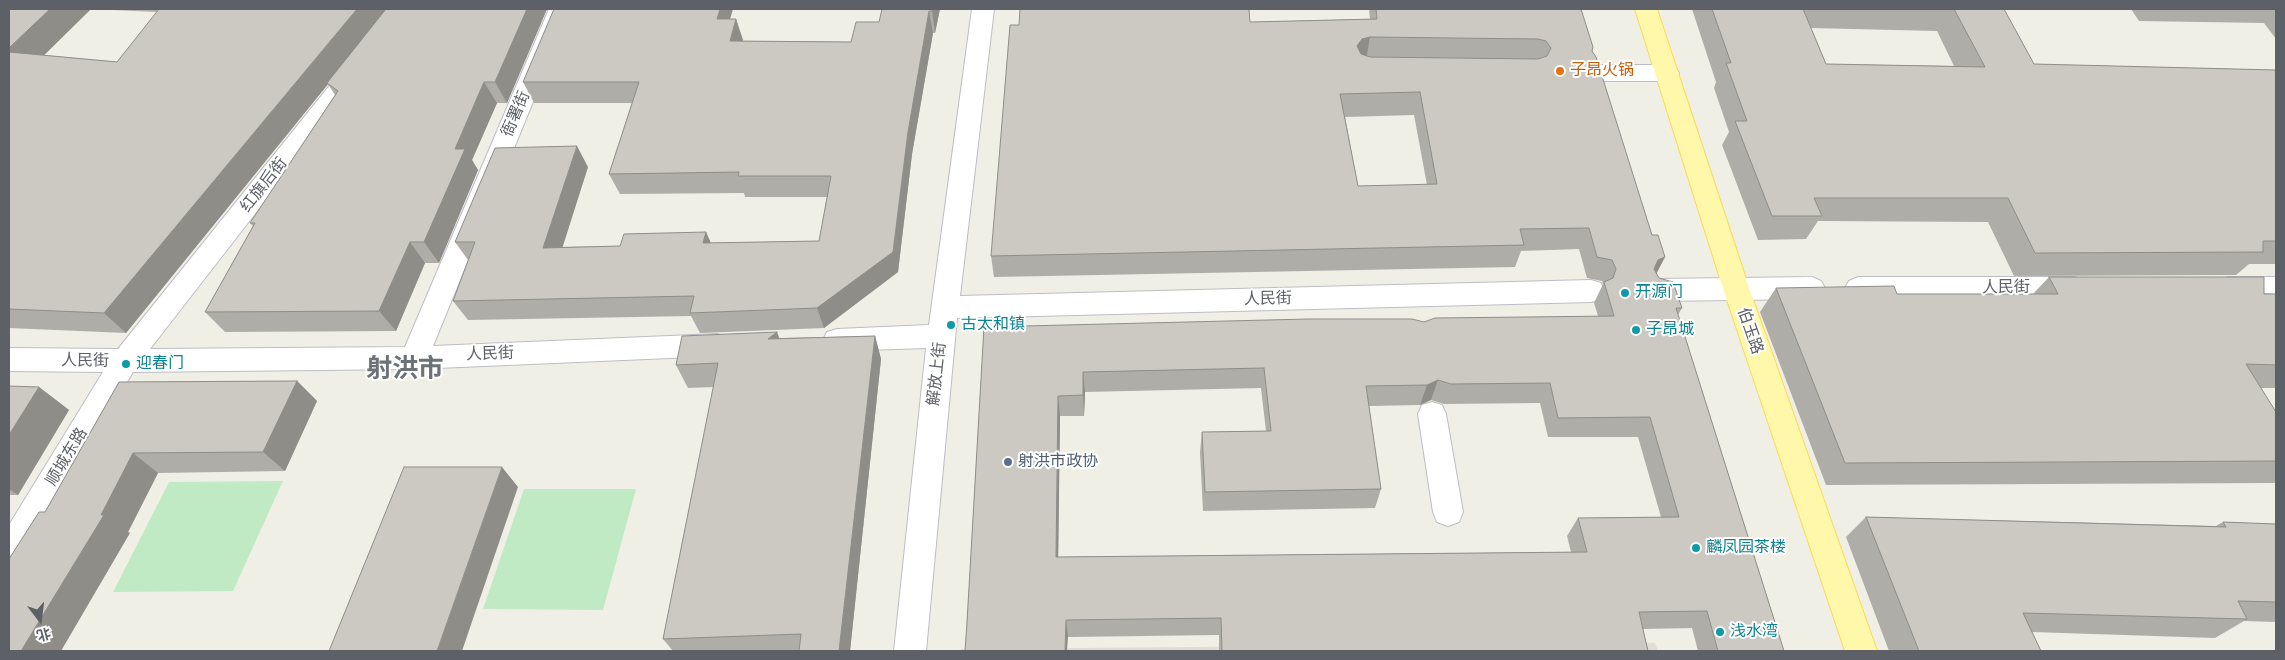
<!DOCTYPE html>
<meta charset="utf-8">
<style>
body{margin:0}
#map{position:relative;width:2285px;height:660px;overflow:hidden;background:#f0efe5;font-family:Manrope,"Noto Sans SC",sans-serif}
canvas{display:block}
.frame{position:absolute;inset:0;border:10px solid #5d6067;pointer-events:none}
.north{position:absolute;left:15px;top:595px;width:50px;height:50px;-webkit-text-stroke:4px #fff;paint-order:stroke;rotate:165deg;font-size:14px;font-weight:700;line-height:20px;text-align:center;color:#5d6067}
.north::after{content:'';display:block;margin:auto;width:18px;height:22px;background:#5d6067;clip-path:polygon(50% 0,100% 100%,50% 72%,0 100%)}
</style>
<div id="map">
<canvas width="2285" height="660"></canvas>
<div class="frame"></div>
<div class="north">北</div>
</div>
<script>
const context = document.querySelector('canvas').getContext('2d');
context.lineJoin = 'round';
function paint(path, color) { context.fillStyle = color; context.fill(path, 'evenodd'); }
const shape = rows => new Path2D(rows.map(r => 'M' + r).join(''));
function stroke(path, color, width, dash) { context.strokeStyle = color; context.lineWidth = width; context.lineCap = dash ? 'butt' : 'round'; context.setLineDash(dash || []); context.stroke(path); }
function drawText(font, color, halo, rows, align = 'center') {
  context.font = font + ' Manrope,"Noto Sans SC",sans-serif'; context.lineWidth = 4; context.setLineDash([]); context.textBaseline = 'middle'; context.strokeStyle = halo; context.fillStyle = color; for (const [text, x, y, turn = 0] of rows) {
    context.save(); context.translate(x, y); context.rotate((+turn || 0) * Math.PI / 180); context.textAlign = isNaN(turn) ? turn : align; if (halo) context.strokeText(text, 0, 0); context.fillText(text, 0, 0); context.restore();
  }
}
const education = shape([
 [1655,643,1658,651,961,651,961,649]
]);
const green = shape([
 [283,481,233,591,113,592,169,482],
 [524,489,636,489,603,610,483,609]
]);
const minor = shape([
 [391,9,414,9,150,349,405,347,549,9,571,9,433,346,717,334,727,337,731,345,727,353,717,356,414,369,133,372,20,562,9,566,9,525,103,372,9,371,9,348,118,349,391,9],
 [972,9,994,9,960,296,1591,280,1601,283,1604,291,1601,299,1591,302,957,318,926,651,894,651,926,348,837,351,827,348,823,340,827,332,837,329,929,325,972,9],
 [1597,65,1667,65,1675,67,1679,73,1675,79,1667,81,1597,81,1589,79,1585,73,1589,67,1597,65],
 [1812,277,1821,281,1825,288,1821,295,1812,299,1657,301,1648,298,1644,290,1648,282,1657,279,1812,277],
 [1858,277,2075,277,2084,281,2088,288,2084,295,2075,299,1858,299,1849,295,1845,288,1849,281,1858,277],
 [2228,277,2276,277,2276,299,2228,299,2219,295,2215,288,2219,281,2228,277],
 [1432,402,1442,405,1446,414,1463,512,1459,522,1448,526,1437,522,1433,512,1418,414,1422,405,1432,402]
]);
const major = shape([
 [1635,9,1657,9,1749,288,1877,651,1845,651,1723,288,1635,9]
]);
const wall = shape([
 [9,9,547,9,507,103,497,103,472,160,478,170,439,263,425,263,396,331,225,332,205,312,253,226,250,223,335,95,328,84,126,333,9,328],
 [91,9,157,12,117,62,44,55],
 [940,9,935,33,933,33,912,154,898,272,824,328,700,333,691,316,468,320,453,301,468,260,455,242,588,167,562,247,620,246,706,232,711,243,819,241,827,197,745,197,744,193,620,194,609,174,632,103,534,103,523,82,730,19,736,19,743,41,851,42,879,22],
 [1369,9,1581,9,1592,51,1652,235,1665,257,1656,274,1659,278,1682,308,1678,315,1784,651,1698,651,1692,628,1643,629,1648,651,1219,651,1219,635,1068,637,967,622,984,327,1424,322,1598,316,1594,303,1603,284,1602,281,1587,278,1579,249,1521,251,1515,267,994,277,991,256,1250,22,1370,19],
 [1414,115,1427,185,1358,186,1345,117],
 [1261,388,1266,431,1202,432,1200,452,1203,511,1375,508,1381,489,1369,406,1420,405,1431,400,1444,404,1540,403,1548,437,1638,437,1661,517,1578,518,1567,536,1571,552,1058,557,1060,416,1084,416,1085,392],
 [1692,9,2004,9,2034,64,2276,70,2276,264,2249,264,2236,275,2014,276,1988,222,1818,221,1806,239,1758,240,1722,145,1729,132,1714,88,1716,82],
 [1811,28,1937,31,1954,66,1826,64],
 [2131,9,2276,9,2276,39,2264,23,2139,21],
 [2049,277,2276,294,2276,388,2261,388,2276,412,2276,482,2274,483,1826,485,1760,312,1776,288,1897,294,2033,294],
 [875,336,881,359,850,651,673,651,663,639,714,387,688,388,676,365,779,338],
 [297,381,317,401,285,471,158,473,128,532,130,533,45,512,119,382],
 [9,386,39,387,69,410,18,495,9,495],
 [1866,517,2216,526,2223,522,2276,524,2276,622,2244,621,2215,638,2032,632,2041,651,1889,651,1846,537]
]);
const shadedWall = shape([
 [50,9,91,9,26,73,9,55,9,48],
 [357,9,389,9,126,333,104,313],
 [527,9,547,9,507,103,495,82],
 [720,9,733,9,724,40,717,19],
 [932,9,940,9,935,33,932,11],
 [929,11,933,33,912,154,898,272,824,328,817,308,908,132],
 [736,19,743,40,737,62,730,41],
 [1370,37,1366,60,1358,62,1357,46,1362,39],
 [484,82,497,103,472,160,478,170,439,263,424,242,455,149],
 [577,146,588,167,556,268,543,248],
 [706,232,715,253,703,243],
 [410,242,425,263,396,331,379,311],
 [1665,257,1654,278,1646,281,1658,260],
 [777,332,786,356,768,339],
 [875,336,881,359,850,651,839,651],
 [1083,372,1085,392,1084,416,1083,395],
 [1438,380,1431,400,1420,405,1427,385],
 [297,381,317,401,285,471,263,452],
 [39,387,69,410,18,495,9,489,9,435],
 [1058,396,1060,416,1058,575,1056,557],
 [133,453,158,473,128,532,130,533,61,651,21,651],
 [502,467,518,487,462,651,437,651],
 [1066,620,1068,637,1067,651,1065,651]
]);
const building = shape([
 [9,9,50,9,9,48,9,9],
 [159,9,357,9,104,313,9,309,9,52,117,62,159,9],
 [386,9,527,9,495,82,484,82,455,149,465,149,424,242,410,242,379,311,205,312,255,223,250,223,338,91,327,83,386,9],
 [554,9,720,9,717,19,736,19,730,41,851,42,856,22,879,22,882,9,932,9,932,11,929,11,908,132,893,252,817,308,690,313,694,296,453,301,475,242,455,242,495,148,577,146,543,248,620,246,624,234,706,232,703,243,819,241,831,176,738,176,739,172,609,174,639,82,523,82,554,9],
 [1020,9,1249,9,1250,22,1377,19,1376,9,1581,9,1593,47,1592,51,1596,57,1652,235,1658,235,1665,257,1658,260,1654,269,1659,278,1673,282,1682,308,1676,308,1784,651,1718,651,1707,611,1639,612,1648,651,1222,651,1221,618,1066,620,1065,651,965,651,967,622,984,327,1308,319,1412,319,1424,322,1435,318,1614,316,1604,282,1613,278,1616,269,1612,260,1597,257,1589,228,1520,229,1524,245,991,256,1010,25,1019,25,1020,9],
 [1370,37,1538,39,1546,41,1551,48,1547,56,1538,59,1370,57,1361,54,1357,46,1362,39,1370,37],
 [1420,92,1437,184,1358,186,1340,94,1420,92],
 [1264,368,1271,431,1202,432,1205,492,1381,489,1366,386,1427,385,1438,380,1451,384,1550,383,1558,418,1650,417,1679,517,1578,518,1587,552,1056,557,1058,396,1083,395,1083,372,1264,368],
 [1712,9,1803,9,1826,64,1985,67,1954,9,2004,9,2034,64,2276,70,2276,241,2263,241,2263,252,2035,253,2008,198,1814,198,1822,216,1772,216,1735,121,1747,121,1726,63,1731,63,1712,9],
 [2049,277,2264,277,2264,294,2276,294,2276,365,2246,364,2276,412,2276,461,1845,463,1776,288,1894,286,1897,294,2058,294,2049,277],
 [777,332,768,339,875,336,839,651,799,651,801,634,663,639,718,363,676,365,682,336,777,332],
 [297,381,263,452,133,453,101,515,104,515,21,651,9,651,9,559,39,512,45,512,119,382,297,381],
 [9,386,39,387,9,435,9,386],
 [404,467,502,467,437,651,329,651,404,467],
 [1866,517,2226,527,2223,522,2276,524,2276,602,2238,601,2247,619,2023,613,2041,651,1919,651,1866,517]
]);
const markers = [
 [1560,71,5,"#e8710a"],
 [1625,293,5,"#0f9aa8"],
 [951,325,5,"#0f9aa8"],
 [1636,330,5,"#0f9aa8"],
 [126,364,5,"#0f9aa8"],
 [1008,462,5,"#5c6f8a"],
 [1696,548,5,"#0f9aa8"],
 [1720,632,5,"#0f9aa8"]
];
const foodNames = [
 ["子昂火锅",1570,71]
];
const streetNames = [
 ["衙署街",516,114,-67],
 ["红旗后街",264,185,-52],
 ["人民街",2006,288],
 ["人民街",1268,299,-1],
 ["伯玉路",1750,331,71],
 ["人民街",490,354,-2],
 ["人民街",85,361,1],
 ["解放上街",937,374,-84],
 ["顺城东路",67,457,-59]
];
const cultureNames = [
 ["开源门",1635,293],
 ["古太和镇",961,325],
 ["子昂城",1646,330],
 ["迎春门",136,364],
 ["麟凤园茶楼",1706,548],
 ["浅水湾",1730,632]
];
const serviceNames = [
 ["射洪市政协",1018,462]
];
const townNames = [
 ["射洪市",405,370]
];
paint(education, '#e0ded4');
paint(green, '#c0eac3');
stroke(minor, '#bcbec5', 2);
stroke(major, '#fdd951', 2);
paint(minor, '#fff');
paint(major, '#fff8ab');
paint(wall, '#afada7');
paint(shadedWall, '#8e8d88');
paint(building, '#cbc9c2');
stroke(building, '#8e8d88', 1);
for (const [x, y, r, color] of markers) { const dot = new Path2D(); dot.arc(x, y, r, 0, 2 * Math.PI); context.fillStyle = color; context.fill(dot); stroke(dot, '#fff', 2); }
drawText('16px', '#c56008', '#fff', foodNames, 'left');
drawText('16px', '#5d6067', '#fff', streetNames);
drawText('16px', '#0d838f', '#fff', cultureNames, 'left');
drawText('16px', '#4e5e75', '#fff', serviceNames, 'left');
drawText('bold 26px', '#6d7279', '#fff', townNames);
</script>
